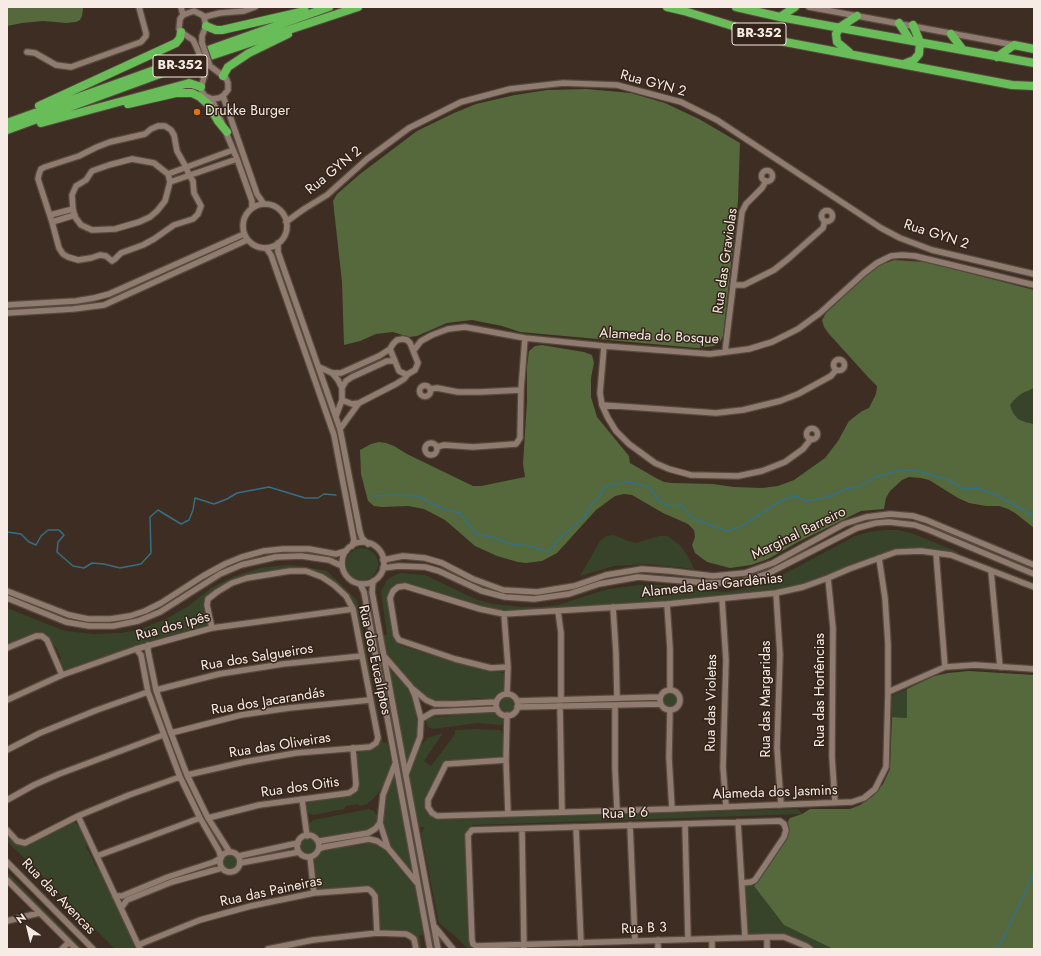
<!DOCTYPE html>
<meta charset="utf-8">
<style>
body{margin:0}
#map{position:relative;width:1041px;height:956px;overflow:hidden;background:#3d2d22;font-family:Jost,sans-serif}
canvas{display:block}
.frame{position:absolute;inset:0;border:8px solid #f7ece5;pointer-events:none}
.north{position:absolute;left:8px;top:908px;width:40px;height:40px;-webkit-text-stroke:3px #332319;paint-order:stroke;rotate:325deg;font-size:11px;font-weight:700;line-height:16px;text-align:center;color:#f7ece5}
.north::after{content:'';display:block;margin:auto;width:14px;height:18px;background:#f7ece5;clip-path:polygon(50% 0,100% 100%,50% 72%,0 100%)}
</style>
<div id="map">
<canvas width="1041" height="956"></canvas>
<div class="frame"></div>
<div class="north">N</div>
</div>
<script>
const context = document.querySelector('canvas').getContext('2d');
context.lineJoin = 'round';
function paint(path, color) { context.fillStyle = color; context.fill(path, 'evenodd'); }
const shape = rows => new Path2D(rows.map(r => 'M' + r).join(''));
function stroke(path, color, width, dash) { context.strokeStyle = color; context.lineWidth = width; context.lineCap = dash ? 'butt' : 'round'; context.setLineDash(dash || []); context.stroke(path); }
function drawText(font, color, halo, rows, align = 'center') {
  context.font = font + ' Jost,sans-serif'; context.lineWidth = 3; context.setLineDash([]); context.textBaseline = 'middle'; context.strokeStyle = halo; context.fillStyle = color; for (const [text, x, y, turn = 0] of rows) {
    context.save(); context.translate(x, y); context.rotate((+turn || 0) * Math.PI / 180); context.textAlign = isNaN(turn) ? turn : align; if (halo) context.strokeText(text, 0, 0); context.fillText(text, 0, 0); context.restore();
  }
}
const green = shape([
 [1034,388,1034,424,1025,422,1018,419,1012,413,1010,405,1015,399,1021,394],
 [884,530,898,530,911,533,958,552,956,554,920,549,890,551,878,555,818,579,783,590,730,596,527,611,493,609,395,586,392,588,387,596,392,636,396,642,399,645,478,669,503,673,505,676,505,690,495,699,486,700,484,698,465,699,466,701,440,701,429,698,421,693,391,662,386,653,383,636,387,634,381,592,387,580,393,576,400,573,425,575,475,599,493,604,521,607,540,607,558,605,608,589,640,585,661,585,701,591,726,592,751,588,769,582,855,536,869,532],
 [614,535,628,541,636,543,659,536,667,536,680,545,689,558,694,569,649,564,614,566,580,576,600,541,606,536],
 '346 564a16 16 0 1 1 32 0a16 16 0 1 1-32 0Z',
 [286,565,302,566,327,571,357,600,383,743,387,742,391,762,388,776,384,785,375,797,367,804,360,806,358,804,346,806,344,809,313,815,308,813,306,810,306,806,309,801,348,796,354,793,356,791,356,754,360,751,376,745,355,609,347,596,306,570,231,581,212,592,208,596,209,622,205,628,135,646,69,669,65,670,61,667,59,662,61,658,56,647,52,645,48,638,45,635,7,644,7,608,57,628,66,631,94,634,122,633,141,629,166,619,190,605,211,588,235,576,260,568],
 [388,667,406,687,412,697,416,709,417,721,417,733,414,745,407,765],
 [907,689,907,718,892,717,891,697,893,695],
 '662 700a8 8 0 1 1 16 0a8 8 0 1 1-16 0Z',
 '499 705a8 8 0 1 1 16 0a8 8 0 1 1-16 0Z',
 [495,712,503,719,503,723,501,725,478,723,432,729,427,726,426,720,426,719,434,714,436,717,449,716,447,713],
 [475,729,500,730,503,734,503,753,501,757,497,759,450,761,443,764,425,802,426,810,434,819,436,820,798,809,802,814,472,825,472,828,466,835,468,939,471,945,476,949,468,949,457,938,439,923,421,833,425,827,418,827,409,776,420,746,428,738,443,733,424,761,431,766,455,734,455,730],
 [394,775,413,875,392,851,385,832,383,818,384,805,387,791],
 [369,809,374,811,377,815,378,822,376,826,370,829,318,838,308,834,308,826,309,823,313,820],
 [70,822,74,822,79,826,88,843,86,846,96,867,100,869,136,949,115,949,7,841,7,834,16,843,23,845],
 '300 846a8 8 0 1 1 16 0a8 8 0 1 1-16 0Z',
 [369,841,375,842,383,848,415,887,423,934,419,936,422,949,418,949,416,939,384,931,382,929,380,926,379,897,377,893,372,888,370,887,321,891,316,886,313,860,323,851,353,845,355,846,366,844],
 '222 861a8 8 0 1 1 16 0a8 8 0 1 1-16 0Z',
 [7,872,83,949,78,949,7,877],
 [746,886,754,886,784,925,833,949,814,949,799,940,790,937,752,936,749,935,747,930,745,888]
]);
const forest = shape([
 [7,7,83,7,83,10,82,16,80,20,76,22,66,23,43,21,22,23,7,26],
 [586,89,631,93,665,103,699,119,740,143,738,201,723,336,720,342,714,346,697,348,520,332,502,326,472,320,447,323,417,336,409,337,393,332,376,334,360,341,344,345,342,282,333,201,337,194,360,174,417,131,454,113,476,104,515,95,547,90],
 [894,260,926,262,1034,290,1034,388,1021,394,1015,399,1010,405,1013,413,1018,419,1025,422,1034,424,1034,528,1015,513,1008,509,999,506,986,506,969,503,958,498,929,480,921,478,909,477,902,480,890,491,886,498,884,509,861,511,798,542,768,559,751,565,730,568,707,562,695,553,692,545,695,537,694,530,688,524,663,513,632,495,624,494,615,496,596,510,557,553,542,561,526,563,518,562,497,556,475,546,445,520,424,509,408,506,382,507,374,506,368,501,361,474,360,450,371,444,379,442,386,443,394,446,407,454,473,486,481,486,525,477,523,464,527,401,527,367,529,351,535,346,542,345,584,352,592,355,594,363,591,378,591,397,597,417,629,456,630,463,656,478,664,482,672,483,713,484,734,487,762,488,778,486,794,480,825,458,838,441,849,421,862,411,869,408,876,394,877,386,868,377,829,334,824,327,822,320,826,313,864,277,878,266],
 [969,671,1034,675,1034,949,833,949,784,925,754,886,757,882,789,832,788,821,790,818,802,814,810,809,850,809,860,805,873,796,883,784,890,769,892,717,907,718,907,689,934,676,948,673]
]);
const stream = shape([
 [372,496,393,495,418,496,446,510,460,513,476,534,495,538,511,544,530,546,548,552,559,539,584,517,592,504,600,496,602,489,614,484,631,482,649,487,660,502,670,506,681,505,692,518,727,531,740,527,784,499,795,496,808,501,828,497,846,489,861,486,873,478,896,471,914,470,949,480,964,489,978,488,998,496,1034,516],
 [7,532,21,534,29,542,36,545,41,536,48,530,59,530,64,535,58,542,57,552,73,566,84,568,92,563,104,564,120,568,141,564,151,553,150,517,158,510,181,524,189,520,193,510,195,498,214,504,227,499,237,493,269,487,305,498,318,498,324,494,336,495],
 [994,949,1002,941,1034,873]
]);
const minor = shape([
 [181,7,183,15],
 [809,7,1014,45],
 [204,17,220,13,244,11,255,7],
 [196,46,193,40,181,32,179,29,180,19,183,15,188,13,194,11,202,15,204,17,206,26,202,36,202,43],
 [27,52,35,53,56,65,71,67,141,42,146,36,146,33,139,7],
 [205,68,205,74,201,87,202,92,205,96,212,99,219,98,223,96,228,90,228,83,226,78,210,66],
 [223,96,257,194,264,204],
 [212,99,237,159,252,201,252,208],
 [158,126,165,126,171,130,174,135,177,151,186,167,189,175,193,181,194,193,201,206,198,214,193,219,174,225,154,239,143,245,121,253,115,259,112,261,106,256,100,255,91,258,78,260,68,257,63,254,59,248,52,222,38,179,39,174,41,169,45,167,79,156,97,147,110,142,145,134,151,129,158,126],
 [132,159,154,163,168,174,170,182,165,201,157,211,150,217,139,222,115,229,92,230,81,225,75,217,73,209,72,195,76,186,86,180,92,171,109,165,132,159],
 '761.5 176a5.5 5.5 0 1 1 11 0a5.5 5.5 0 1 1-11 0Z',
 [168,174,233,150],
 [170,182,237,159],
 '243 226a22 22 0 1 1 44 0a22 22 0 1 1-44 0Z',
 '821.5 216a5.5 5.5 0 1 1 11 0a5.5 5.5 0 1 1-11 0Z',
 [50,215,73,209],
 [52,222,75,215],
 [286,222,304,209,327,195,367,159,409,128,461,102,510,89,563,83,617,85,681,102,717,120,881,228,900,238,932,250,1034,274],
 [278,243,278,252,340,429,360,532,362,538,368,544],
 [266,248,271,255,334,435,354,540,352,546],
 [733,285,744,285,774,270,788,259,823,228,825,221],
 [7,305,76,301,94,298,109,294,244,234],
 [7,313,73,309,104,305,247,240],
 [403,339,407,340,410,343,418,363,415,370,408,374,405,374,399,371,390,349,393,344,397,340,403,339],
 [604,346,600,393,602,405,608,418,616,431,629,444,655,463,669,469,691,475,738,476,762,471,785,462,803,449,811,439],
 [414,350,421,341,432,335,448,329,465,327,525,338,604,346,710,354,749,349,772,342,798,329,820,313,864,273,877,263,891,256,902,255,915,256,1034,285],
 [725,352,742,212,746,204,762,188,766,181],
 '833.5 365a5.5 5.5 0 1 1 11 0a5.5 5.5 0 1 1-11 0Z',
 [319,367,332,373,341,373,379,356,390,349],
 [332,373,338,380,342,388],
 '419.5 391a5.5 5.5 0 1 1 11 0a5.5 5.5 0 1 1-11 0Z',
 [430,389,437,388,458,392,480,392,521,390],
 [359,403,352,404,342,400,342,388,346,381,352,377,387,361,395,361],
 [602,405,716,413,743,410,780,401,798,394,831,376,836,370],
 [336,416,342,400],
 '806.5 434a5.5 5.5 0 1 1 11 0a5.5 5.5 0 1 1-11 0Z',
 [340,429,359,403,396,384,404,379,408,374],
 '425 449a6 6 0 1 1 12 0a6 6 0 1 1-12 0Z',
 [437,447,444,445,473,447,516,444,520,438,521,390,525,338],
 '342 563a21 21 0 1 1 42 0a21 21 0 1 1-42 0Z',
 [936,553,945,667],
 [383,560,403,556,425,558,442,563,473,579,503,590,537,592,574,586,606,575,642,569,670,571,713,576,745,573,773,563,844,524,866,517,890,514,913,516,926,520,1034,565],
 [383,568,399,566,425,567,439,571,482,591,505,597,534,599,569,594,599,584,638,577,708,583,741,582,769,573,857,528,876,523,889,522,915,525,929,530,1034,574],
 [991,571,1000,667],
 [828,578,833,628,832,757,835,802],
 [373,581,372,592,438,949],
 [360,584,364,592,430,949],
 [7,591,69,615,88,619,110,619,130,616,145,611,161,603,203,576,225,564,242,557,264,551,283,549,309,549,336,554,346,551],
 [776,593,780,655,777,748,781,805],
 [7,598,66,622,89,626,113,626,138,621,160,612,220,574,241,565,276,557,301,556,329,560,342,566],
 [722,599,726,660,723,767,726,806],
 [667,604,670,648,670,689],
 [613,607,616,653,617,698],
 [558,611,561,633,561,700],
 [504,614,508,667,507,694],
 [148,645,148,651,156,690,171,733,187,775,208,818,229,851],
 [7,648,36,636,42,636,47,640,62,675],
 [136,649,141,655,148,692,180,777,200,818,219,851,221,858],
 [385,657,411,687,415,696,421,719,420,737,406,774],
 [508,667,491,668,455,659,399,640,396,635,390,598,393,591,398,587,405,586,480,609,504,614,667,604,776,593,803,587,828,578,849,569,896,552,921,551,951,555,1034,587],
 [413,689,426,700,435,704,454,704,496,702],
 '660 700a10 10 0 1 1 20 0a10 10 0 1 1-20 0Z',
 [156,690,219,674,283,664,362,656],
 [888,692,945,667,975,665,1034,669],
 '496 705a11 11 0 1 1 22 0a11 11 0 1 1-22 0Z',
 [7,700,62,675,136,649,212,628,353,609],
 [517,701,659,697],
 [615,705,615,768,617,810],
 [560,706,562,812],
 [517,707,660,704],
 [670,710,669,758,672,809],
 [507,715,506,760,508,813],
 [421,719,433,712,497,709],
 [171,733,241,715,289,708,370,700],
 [7,750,40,733,97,710,148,692],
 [506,760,446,764,428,800,428,807,432,813,437,816,672,809,852,802,864,798,875,789,886,767,888,692,888,644,885,598,879,558],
 [395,764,383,795,380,823,388,848,417,883],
 [187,775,244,762,296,753,370,747,376,743,378,738,353,609,346,596,334,585,322,577,306,571,290,571,247,578,232,583,217,592,208,599,207,605,212,628],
 [302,799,307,836],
 [7,800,34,785,59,774,163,735],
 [78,816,140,949],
 [208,818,259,805,349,793,355,789,356,784,353,748],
 [738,822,745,937],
 [685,824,688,939],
 [630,825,635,941],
 [576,827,581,943],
 [522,829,524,949],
 [7,830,17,841,25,843,78,816,129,795,180,777],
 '297 846a11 11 0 1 1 22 0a11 11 0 1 1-22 0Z',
 [317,840,320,841,368,833,375,829,380,823],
 [319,849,324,847,369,839,377,841,388,848],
 '220 862a10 10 0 1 1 20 0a10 10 0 1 1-20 0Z',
 [97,856,200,818],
 [239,856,298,843],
 [310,857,314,893],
 [7,862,93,949],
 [240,863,299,852],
 [7,880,76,949],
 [742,883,751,882,755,880,784,837,786,830,784,824,780,821,472,830,468,835,472,940,473,944,476,946,767,937,784,937,806,946,810,949],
 [115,896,122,896,168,877,214,862,221,858],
 [121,908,127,900,172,882,222,868],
 [7,921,39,913],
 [435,927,453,949],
 [138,945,200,920,251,906,314,893,368,889,371,891,375,896,377,933],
 [62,949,69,942],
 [268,949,313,940,377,933,406,934,410,936,414,939,416,949],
 [658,949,658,940],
 [712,949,712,939],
 [767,949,767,937]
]);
const highway = shape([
 [667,7,684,11,785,42,1012,85,1034,86],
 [736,7,780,17,1034,63],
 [780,17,795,7],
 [899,23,910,40],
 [206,26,216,30,222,30,305,11],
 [951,34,963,50],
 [849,52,837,42,836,34,840,27,857,16],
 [200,53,329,7],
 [997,57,1014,45,1034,49],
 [904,64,914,60,919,54,920,42,913,25],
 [223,76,228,67,249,53,288,34],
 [128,104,176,93,192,93,200,97,209,105,218,121,227,132],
 [39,106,176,43,180,38,181,32],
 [7,123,174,63],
 [41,123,182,85,189,83,201,87],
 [7,130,198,60,358,7]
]);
const minorBridge = shape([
 [202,43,210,66],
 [196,46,205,68]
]);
const markers = [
 [197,112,4,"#e8710a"]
];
const shields = [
 [759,34,54],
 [180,66,54]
];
const shieldNames = [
 ["BR-352",759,34],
 ["BR-352",180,66]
];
const streetNames = [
 ["Rua GYN 2",653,84,15],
 ["Rua GYN 2",334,171,-39],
 ["Rua GYN 2",936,235,18],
 ["Rua das Graviolas",726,261,-82],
 ["Alameda do Bosque",659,337,3],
 ["Marginal Barreiro",799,534,-26],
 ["Alameda das Gardênias",712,586,-6],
 ["Rua dos Ipês",173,627,-15],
 ["Rua dos Salgueiros",257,658,-9],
 ["Rua dos Eucalíptos",374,660,78],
 ["Rua das Hortências",821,690,-90],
 ["Rua das Margaridas",767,699,-90],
 ["Rua dos Jacarandás",268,702,-9],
 ["Rua das Violetas",712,703,-89],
 ["Rua das Oliveiras",280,746,-9],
 ["Rua dos Oitis",300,788,-8],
 ["Alameda dos Jasmins",775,793,-2],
 ["Rua B 6",625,814,-2],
 ["Rua das Paineiras",271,892,-12],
 ["Rua das Avencas",58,897,46],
 ["Rua B 3",644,929,-2]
];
const poiNames = [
 ["Drukke Burger",205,112]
];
paint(green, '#38442a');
paint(forest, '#55693c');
stroke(stream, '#357086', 1.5);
stroke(minor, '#57493f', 8);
stroke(highway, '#57493f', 10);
stroke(minor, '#8f7b6f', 5.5);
stroke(highway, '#68bd59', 8);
stroke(minorBridge, '#57493f', 8, []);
stroke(minorBridge, '#8f7b6f', 5.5);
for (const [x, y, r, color] of markers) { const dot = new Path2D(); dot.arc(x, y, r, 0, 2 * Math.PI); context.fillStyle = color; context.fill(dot); stroke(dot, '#332319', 1.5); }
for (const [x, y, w] of shields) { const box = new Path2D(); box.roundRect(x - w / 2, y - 11, w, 22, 3); context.fillStyle = '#332319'; context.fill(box); stroke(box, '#f7ece5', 1); }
drawText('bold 13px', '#f7ece5', null, shieldNames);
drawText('14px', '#f7ece5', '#332319', streetNames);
drawText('14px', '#f7ece5', '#332319', poiNames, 'left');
</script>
